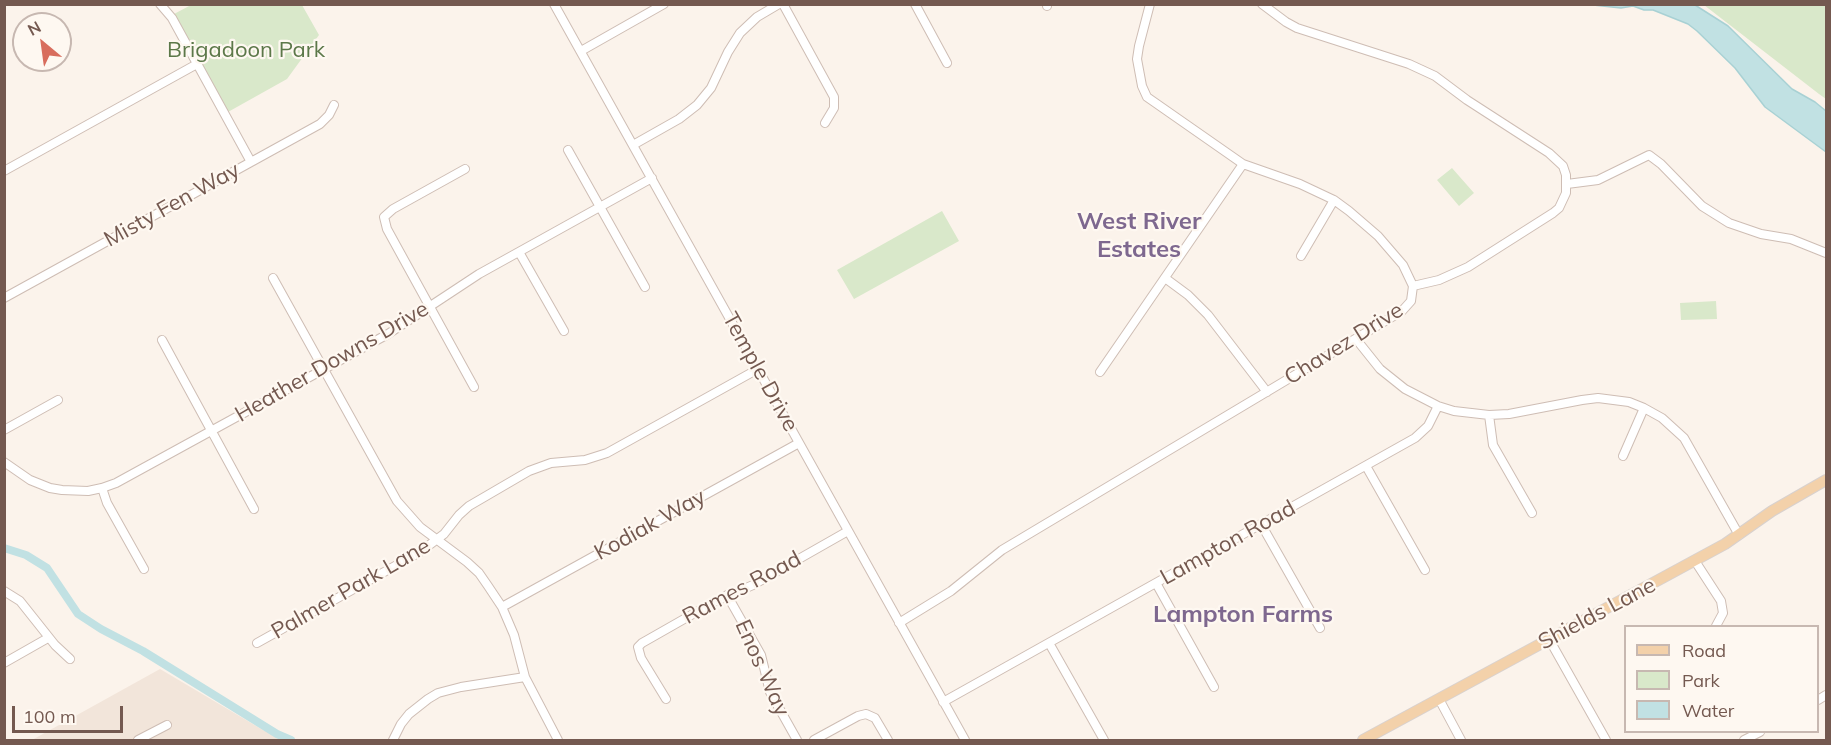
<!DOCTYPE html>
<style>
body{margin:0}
#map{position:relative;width:1831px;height:745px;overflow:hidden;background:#fbf3eb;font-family:Mulish,sans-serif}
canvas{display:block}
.frame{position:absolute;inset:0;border:6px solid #745950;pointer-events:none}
.legend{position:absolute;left:1624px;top:625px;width:195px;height:108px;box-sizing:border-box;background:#fef8f1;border:2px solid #c7b8b1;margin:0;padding:8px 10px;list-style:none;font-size:18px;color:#745950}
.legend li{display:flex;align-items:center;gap:12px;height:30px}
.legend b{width:30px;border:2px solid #c7b8b1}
.north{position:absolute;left:12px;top:12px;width:60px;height:60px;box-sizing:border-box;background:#fef8f1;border:2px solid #c7b8b1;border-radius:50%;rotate:331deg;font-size:16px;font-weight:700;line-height:24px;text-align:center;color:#745950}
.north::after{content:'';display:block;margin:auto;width:21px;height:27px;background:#d86d5d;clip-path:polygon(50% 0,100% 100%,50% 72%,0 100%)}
.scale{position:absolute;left:12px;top:706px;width:111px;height:27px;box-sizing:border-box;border:3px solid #745950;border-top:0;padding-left:8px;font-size:18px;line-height:21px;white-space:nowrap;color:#745950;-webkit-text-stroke:4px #fef8f1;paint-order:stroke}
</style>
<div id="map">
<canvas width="1831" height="745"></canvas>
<div class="frame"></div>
<ul class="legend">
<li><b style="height:8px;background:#f3d1aa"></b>Road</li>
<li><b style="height:16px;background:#d9e8ca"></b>Park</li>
<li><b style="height:16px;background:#c1e1e3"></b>Water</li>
</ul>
<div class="north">N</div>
<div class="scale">100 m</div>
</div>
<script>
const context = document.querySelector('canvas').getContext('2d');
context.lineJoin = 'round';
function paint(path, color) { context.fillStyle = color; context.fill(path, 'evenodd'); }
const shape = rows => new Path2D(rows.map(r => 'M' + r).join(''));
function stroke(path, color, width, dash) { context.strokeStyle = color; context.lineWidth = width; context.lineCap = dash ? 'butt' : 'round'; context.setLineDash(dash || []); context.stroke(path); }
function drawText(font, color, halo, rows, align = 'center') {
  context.font = font + ' Mulish,sans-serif'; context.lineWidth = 4.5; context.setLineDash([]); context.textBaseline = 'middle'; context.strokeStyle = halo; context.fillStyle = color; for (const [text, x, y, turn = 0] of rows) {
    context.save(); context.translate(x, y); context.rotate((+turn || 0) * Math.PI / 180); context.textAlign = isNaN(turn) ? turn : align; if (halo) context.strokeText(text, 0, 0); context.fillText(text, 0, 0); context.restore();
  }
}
const residential = shape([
 [160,669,263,730,286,740,32,740]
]);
const green = shape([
 [191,5,302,5,319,35,287,79,228,112,174,14],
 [1704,5,1826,5,1826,99,1819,94],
 [1452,168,1474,193,1459,206,1437,180],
 [942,211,959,241,854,299,837,270],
 [1716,301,1717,319,1681,320,1680,303]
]);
const water = shape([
 [1695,5,1728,26,1792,89,1815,102,1826,111,1826,152,1765,107,1735,68,1697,31,1688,24,1653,10,1644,10,1633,6,1621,8,1593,5,1695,5]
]);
const canal = shape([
 [4,548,26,555,47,568,78,614,101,629,143,651,277,734,291,740]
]);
const minor = shape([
 [160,4,172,18,251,162],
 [554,4,965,740],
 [783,4,834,97,834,108,825,123],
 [915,4,947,63],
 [1047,4,1047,6],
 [1262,4,1286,22,1297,28,1409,64,1435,76,1467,100,1549,153,1563,166,1566,175,1566,193,1559,208,1553,213,1468,267,1439,280,1413,286],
 [581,51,664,4],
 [633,145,679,119,697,105,711,88,728,52,740,33,757,17,779,4],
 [568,150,645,287],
 [465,169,393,209,384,217,387,229,474,387],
 [4,171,197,64],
 [1567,184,1598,180,1649,155,1661,164,1702,206,1729,223,1761,234,1791,239,1826,253],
 [519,252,564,331],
 [1301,256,1334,200],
 [273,278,397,501,420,527,467,562,479,573,488,586,502,607,514,635,525,677,558,740],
 [1165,278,1188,295,1208,315,1267,392],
 [4,298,320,124,329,115,334,105],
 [1356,339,1380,369,1405,389,1438,406,1454,411,1489,415,1509,414,1582,400,1598,398,1629,402,1644,408,1662,418,1684,438,1739,535],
 [162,340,254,509],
 [1100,372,1243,164],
 [1489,415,1493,445,1532,513],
 [4,430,58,400],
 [1623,456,1644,408],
 [4,462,30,480,50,488,62,490,88,491,102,488,116,483,388,334,479,274,652,178],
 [1366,466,1425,570],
 [102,488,107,503,144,569],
 [1261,524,1320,628],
 [1695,561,1721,601,1723,613,1716,626],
 [1156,583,1214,687],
 [4,591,20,601,55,645,70,659],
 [727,595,761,655,770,692,797,740],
 [502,607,799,443],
 [899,623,951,591,1002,550,1402,311,1411,301,1413,286,1403,265,1378,236,1349,211,1334,200,1300,184,1243,164,1147,97,1142,86,1137,59,1139,46,1150,4],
 [1549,639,1606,740],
 [257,643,420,552,444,534,459,515,469,506,529,471,551,463,585,460,607,453,758,369],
 [1049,643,1104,740],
 [4,663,48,638],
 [666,699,641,658,638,647,642,643,714,602,753,585,848,531],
 [1439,699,1461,740],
 [1818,700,1826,695],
 [943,702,1415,438,1428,426,1438,406],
 [138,740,167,725],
 [393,740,401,724,409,714,428,699,438,693,461,687,525,677],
 [814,740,858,716,866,714,875,718,888,740],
 [1744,740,1760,732]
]);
const major = shape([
 [1363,740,1725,544,1772,511,1826,480]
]);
const parkNames = [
 ["Brigadoon Park",246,50]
];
const streetNames = [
 ["Misty Fen Way",172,205,-29],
 ["Chavez Drive",1344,344,-32],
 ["Heather Downs Drive",332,362,-30],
 ["Temple Drive",760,372,61],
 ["Kodiak Way",650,525,-29],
 ["Lampton Road",1228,543,-29],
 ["Rames Road",742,588,-28],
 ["Palmer Park Lane",351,589,-30],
 ["Shields Lane",1597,614,-28],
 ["Enos Way",762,668,66]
];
const neighbourhoodNames = [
 ["West River",1139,222],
 ["Estates",1139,250],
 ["Lampton Farms",1243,615]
];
paint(residential, '#f2e5da');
paint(green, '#d9e8ca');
paint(water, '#c1e1e3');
stroke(water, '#a8d1d4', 1.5);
stroke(canal, '#c1e1e3', 8);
stroke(minor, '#cebdb4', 10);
stroke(major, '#d8d1ce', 12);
stroke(minor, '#fff', 8);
stroke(major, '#f3d1aa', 10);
drawText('22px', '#5c7849', '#fef8f1', parkNames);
drawText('22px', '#745950', '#fef8f1', streetNames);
drawText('bold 24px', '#7e688f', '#fef8f1', neighbourhoodNames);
</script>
